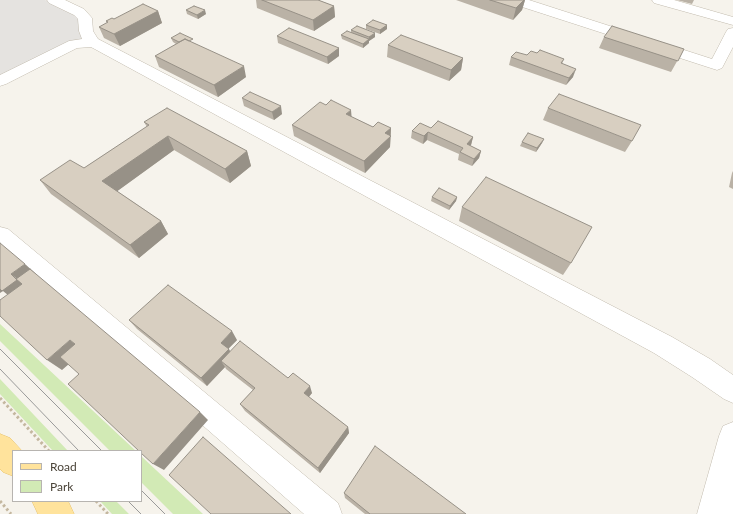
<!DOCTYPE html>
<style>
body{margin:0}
#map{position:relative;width:733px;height:514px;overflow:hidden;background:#f6f3ec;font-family:Lato,sans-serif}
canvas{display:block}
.legend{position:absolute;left:12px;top:450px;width:130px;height:52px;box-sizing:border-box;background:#fff;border:1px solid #b7b4b0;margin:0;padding:5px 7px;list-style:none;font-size:12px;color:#4b4439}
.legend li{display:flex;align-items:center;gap:8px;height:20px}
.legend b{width:20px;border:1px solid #b7b4b0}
</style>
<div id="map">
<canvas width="733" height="514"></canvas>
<ul class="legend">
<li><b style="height:5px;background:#ffe39c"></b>Road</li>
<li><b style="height:11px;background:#d2eab5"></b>Park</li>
</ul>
</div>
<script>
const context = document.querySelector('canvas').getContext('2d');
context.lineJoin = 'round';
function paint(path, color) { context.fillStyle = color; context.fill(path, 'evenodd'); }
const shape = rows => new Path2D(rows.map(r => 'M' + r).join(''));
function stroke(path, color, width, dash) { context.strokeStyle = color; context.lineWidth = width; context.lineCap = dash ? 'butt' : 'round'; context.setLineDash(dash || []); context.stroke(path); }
const green = shape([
 [0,324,136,451,110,451,0,341],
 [0,379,68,451,53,451,0,394],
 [141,456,171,484,203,514,173,514,141,482],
 [100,501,116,501,129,514,112,514]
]);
const parking = shape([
 [0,0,45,0,77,16,86,40,0,84]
]);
const path = shape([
 [0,398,49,451],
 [0,501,11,514],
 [96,501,108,514]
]);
const minor = shape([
 [47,0,65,0,84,9,92,18,93,31,98,39,672,337,710,359,733,375,733,403,724,399,692,377,654,353,91,47,77,48,6,84,0,86,0,75,69,41,82,39,79,31,78,19,74,15,49,3,47,0],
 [508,0,529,0,712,59,726,32,728,29,733,28,733,47,722,68,717,70,510,3,508,0],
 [652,0,674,0,733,17,733,25,654,3,652,0],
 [0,227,8,229,338,503,342,514,304,514,0,248,0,227],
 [733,422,733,514,697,514,719,436,723,426,733,422]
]);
const major = shape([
 [0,434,10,438,22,451,13,451,13,476,3,472,0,469,0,434],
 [32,501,68,501,74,514,38,514,32,501]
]);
const tram = shape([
 [0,349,102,451],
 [0,369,79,451],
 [141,490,165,514],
 [128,501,141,514]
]);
const wall = shape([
 [256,0,318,0,334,6,335,17,314,31,257,8],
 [456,0,525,0,522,10,513,20],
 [677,0,694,0,692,4],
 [186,10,206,14,198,19,187,14],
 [158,11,162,23,120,46,104,38,99,27,107,23,106,21,114,19],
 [366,25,387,25,387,29,380,34,366,29],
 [351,30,375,37,369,41,369,43,363,48,342,39,341,35,351,32],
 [277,36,339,48,339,56,328,64,278,43],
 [604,37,684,49,671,72,599,48],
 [171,38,194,43,246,77,218,97,159,67,155,56,176,44,173,42],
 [388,45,463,58,461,70,449,81,387,57],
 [537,53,564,59,562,64,573,77,566,85,509,65,511,57,527,55],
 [242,98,282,114,274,120,244,106],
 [548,108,632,141,625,152,543,120],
 [352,117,373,127,391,128,390,147,365,173,294,136,292,125],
 [144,122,247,151,251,166,230,183,174,150,117,191,161,221,168,234,139,258,51,194,40,180,84,168,147,127],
 [431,128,473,137,471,145,470,146,481,151,479,158,472,166,458,160,459,154,427,140,423,144,411,138,412,131],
 [544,139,542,143,536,152,520,146,522,142],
 [733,171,733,189,729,187,732,173],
 [432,197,457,197,456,201,449,210,431,201],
 [462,207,571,263,563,275,459,221],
 [129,320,237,340,228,349,230,352,288,378,312,393,309,397,348,427,349,433,320,473,245,411,240,404,253,390,226,369,225,367,207,386,137,329],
 [344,493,466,514,365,514,345,498]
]);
const shadedWall = shape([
 [524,0,525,0,522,10,513,20,516,8],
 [334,6,335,17,314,31,313,20],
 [205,10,206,14,198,19,197,15],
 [158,11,162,23,120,46,114,34],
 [387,25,387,29,380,34,380,30],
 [375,33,375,37,369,41,369,37],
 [369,39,369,43,363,48,363,44],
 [339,48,339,56,328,64,327,57],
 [463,58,461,70,449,81,451,70],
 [244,66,246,77,218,97,214,85],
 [576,69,573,77,566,85,569,78],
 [281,106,282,114,274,120,272,112],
 [351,110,352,121,346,114],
 [391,128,390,147,365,173,364,161,385,133],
 [428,132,427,140,423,144,424,136],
 [168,136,174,150,112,195,102,181],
 [473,137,471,145,465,152,467,144],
 [544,139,542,143,536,152,537,148],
 [247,151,251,166,230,183,225,169],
 [481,151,479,158,472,166,474,159],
 [457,197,456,201,449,210,450,206],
 [161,221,168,234,139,258,130,245],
 [25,264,36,274,23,284,11,274],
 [17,279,29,289,14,300,3,291,0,293,0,288],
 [232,331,237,340,226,351,221,343],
 [70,340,84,351,62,370,47,360],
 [229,349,233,357,221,361,225,367,207,386,201,378],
 [310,386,312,393,306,400,304,393],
 [200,412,208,420,164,470,153,464],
 [348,427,349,433,320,473,318,468]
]);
const building = shape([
 [262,0,318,0,334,6,313,20,262,0],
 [490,0,524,0,516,8,490,0],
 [143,4,158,11,114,34,99,27,108,22,106,21,112,18,114,19,143,4],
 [194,6,205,10,197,15,186,10,194,6],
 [373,20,387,25,380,30,366,25,373,20],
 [357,26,375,33,369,37,351,30,357,26],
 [612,26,684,49,678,61,604,37,612,26],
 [289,28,339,48,327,57,277,36,289,28],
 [347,31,369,39,363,44,341,35,347,31],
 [180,33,193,39,189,41,185,39,179,42,171,38,180,33],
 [401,35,463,58,451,70,388,45,401,35],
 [185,39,244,66,214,85,155,56,185,39],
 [540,50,564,59,561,63,576,69,569,78,511,57,516,52,527,55,531,51,537,53,540,50],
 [250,92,281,106,272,112,242,98,250,92],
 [559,94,641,125,632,141,548,108,559,94],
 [331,100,351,110,346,114,373,127,378,122,391,128,385,133,391,136,364,161,292,125,320,102,326,105,331,100],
 [167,108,247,151,225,169,168,136,102,181,161,221,130,245,40,180,70,160,84,168,149,125,144,122,167,108],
 [438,121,473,137,467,144,481,151,474,159,460,152,463,148,428,132,424,136,412,131,420,123,431,128,438,121],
 [528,133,544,139,537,148,522,142,528,133],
 [486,177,592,227,571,263,462,207,486,177],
 [439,188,457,197,450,206,432,197,439,188],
 [0,243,25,264,11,274,17,280,2,291,0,289,0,243],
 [30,269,200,412,153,464,141,453,141,451,139,451,68,384,79,374,60,357,75,344,70,340,47,360,0,316,0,300,22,284,16,279,30,269],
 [168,285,232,331,221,343,229,349,201,378,129,320,168,285],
 [240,341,288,378,293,373,310,386,304,393,348,427,318,468,240,404,255,388,221,361,240,341],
 [203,437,291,514,211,514,169,475,203,437],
 [375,446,466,514,370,514,344,493,375,446]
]);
paint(green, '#d2eab5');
paint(parking, '#e5e3e0');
stroke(minor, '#c2bbae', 1);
stroke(major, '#e6c16a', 1);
stroke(path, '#c4b79f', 3, [2.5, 2.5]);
paint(minor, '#fff');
paint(major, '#ffe39c');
stroke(tram, '#9a9a9a', 1);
paint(wall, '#bab2a6');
paint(shadedWall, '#979187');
paint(building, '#d8cfc1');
stroke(building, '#979187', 1);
</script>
